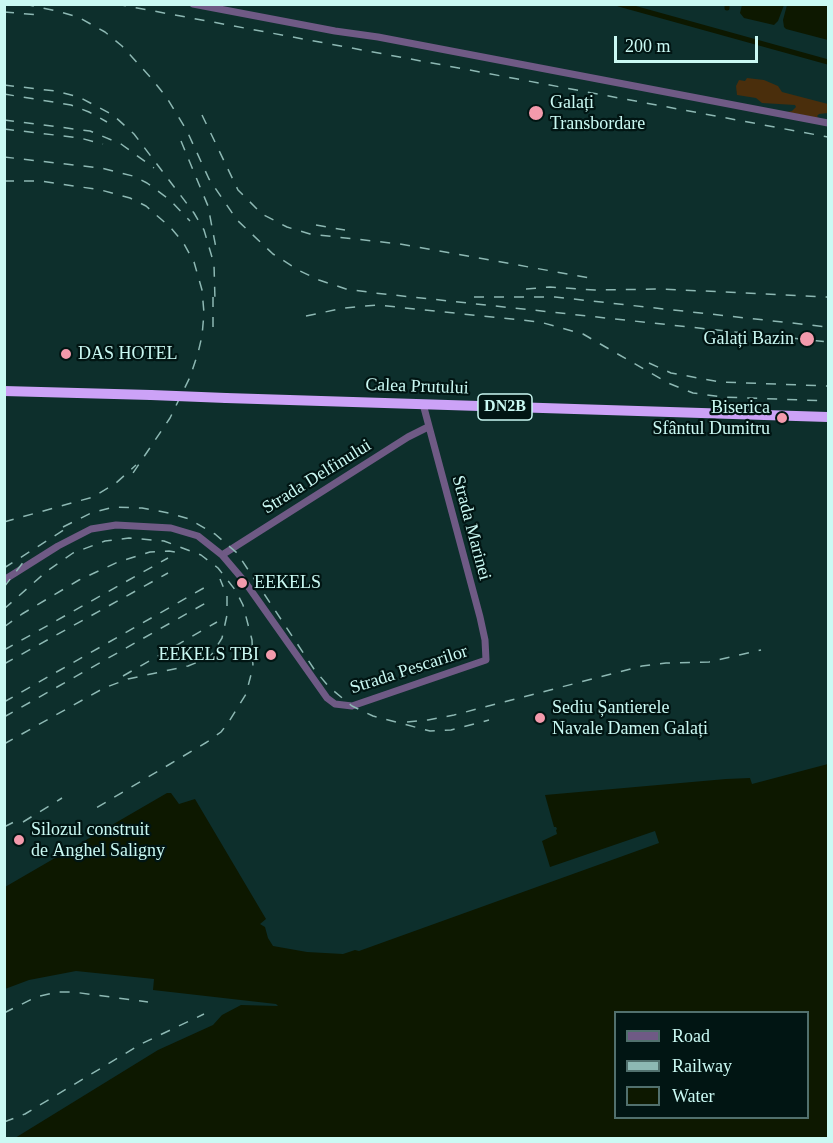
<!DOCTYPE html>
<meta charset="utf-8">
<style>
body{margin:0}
#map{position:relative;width:833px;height:1143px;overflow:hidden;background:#0d2f2c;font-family:Georgia,serif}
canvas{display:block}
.frame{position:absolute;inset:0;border:6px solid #caf9f3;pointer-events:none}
.legend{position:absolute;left:614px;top:1011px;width:195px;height:108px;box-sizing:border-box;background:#011513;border:2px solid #51706d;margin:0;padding:8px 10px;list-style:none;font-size:18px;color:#caf9f3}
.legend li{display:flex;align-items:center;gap:12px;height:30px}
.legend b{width:30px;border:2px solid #51706d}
.scale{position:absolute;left:614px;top:36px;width:144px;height:27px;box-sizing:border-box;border:3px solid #caf9f3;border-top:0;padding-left:8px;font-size:18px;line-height:21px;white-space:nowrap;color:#caf9f3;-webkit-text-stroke:4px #011513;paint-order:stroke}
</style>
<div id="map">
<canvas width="833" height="1143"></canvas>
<div class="frame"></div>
<ul class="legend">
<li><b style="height:8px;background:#6f5a85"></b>Road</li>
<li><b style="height:8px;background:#8db8b3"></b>Railway</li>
<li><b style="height:16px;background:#0d1800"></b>Water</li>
</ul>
<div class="scale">200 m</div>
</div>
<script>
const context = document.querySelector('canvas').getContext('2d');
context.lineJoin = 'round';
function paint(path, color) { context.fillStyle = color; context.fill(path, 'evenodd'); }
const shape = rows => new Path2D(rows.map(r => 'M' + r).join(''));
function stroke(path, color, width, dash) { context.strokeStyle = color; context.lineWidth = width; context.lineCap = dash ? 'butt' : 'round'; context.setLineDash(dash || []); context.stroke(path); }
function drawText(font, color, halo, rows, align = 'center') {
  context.font = font + ' Georgia,serif'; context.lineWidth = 4.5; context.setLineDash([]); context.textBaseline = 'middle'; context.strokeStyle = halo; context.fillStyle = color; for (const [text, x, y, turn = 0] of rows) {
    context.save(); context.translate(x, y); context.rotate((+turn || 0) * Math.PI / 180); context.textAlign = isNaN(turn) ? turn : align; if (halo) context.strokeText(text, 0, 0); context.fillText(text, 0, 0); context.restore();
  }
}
const green = shape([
 [747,78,764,80,778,86,782,92,828,104,828,113,819,114,817,116,819,118,787,112,792,111,796,107,795,105,762,103,756,98,737,95,736,86,739,80,745,81]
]);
const water = shape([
 [742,5,742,4,784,5,778,21,774,25,744,18,740,13],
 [787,5,828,5,828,40,786,29,784,27,783,20],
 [828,764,828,1138,15,1138,158,1050,213,1025,222,1015,241,1005,278,1006,276,1004,153,990,154,979,76,971,29,980,5,989,5,887,167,793,171,793,179,804,195,799,266,919,260,924,265,927,268,938,273,946,307,952,343,954,355,950,359,951,659,843,655,831,550,867,542,841,557,834,556,830,557,829,556,827,554,827,545,795,726,779,750,778,752,784],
 [808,1012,808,1118,616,1118,616,1012]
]);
const canal = shape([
 [619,4,828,62],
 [727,4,727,8]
]);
const minor = shape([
 [193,4,335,31,378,37,828,123],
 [222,555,408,437,428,427],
 [4,580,58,546,91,529,116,525,171,528,198,536,222,555,245,582,327,698,335,704,352,706,486,660,485,640,480,617,423,404]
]);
const highway = shape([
 [4,391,151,395],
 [226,398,828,417]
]);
const rail = shape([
 [24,4,57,11,78,17,105,32,122,46,152,79,167,98,187,131,209,179,237,220,273,254,300,271,319,280,346,289,375,293,828,342],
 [116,4,828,137],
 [4,12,39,15],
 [4,85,55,91,79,97,113,115,134,134,194,213,204,230,214,264,215,300],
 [4,94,71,105,89,112,107,122],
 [202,115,238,190,262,214,287,227,310,234,400,244,596,279],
 [4,120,90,131,121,144,154,168],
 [4,129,80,138,103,144],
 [181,141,208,206,216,248],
 [4,157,101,168,133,176,147,183,170,200,190,221],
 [4,181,41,181,101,190,130,198,146,206,170,227,183,242,194,262,202,290,204,313,202,336,198,353,190,377,170,418,133,473],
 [316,225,345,230],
 [526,289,550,287,595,290,662,289,828,297],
 [474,297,555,297,828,327],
 [306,316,344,308,377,305,540,322,583,334,668,383,693,393,723,397,828,401],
 [213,327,213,291],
 [649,363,671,373,720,382,828,386],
 [4,522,93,497,116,483,136,465],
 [63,527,91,513,114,507,142,508,169,513,189,519,215,534,237,553,314,669,329,687,352,706,373,716,430,731,451,730,489,720],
 [4,568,70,526],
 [4,587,25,560],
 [4,609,47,571,73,553,105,541,129,538,164,541,201,555,218,568,236,591,243,605,252,640,253,667,246,694,228,723,221,732,207,742,91,811],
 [4,627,22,614,79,580,118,562,150,552,169,551,181,553],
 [4,650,168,558],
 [4,664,168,573],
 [123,676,217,622],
 [4,702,209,585],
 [4,717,211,600],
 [407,722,428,720,454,715,642,666,666,663,709,662,761,650],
 [4,744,104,688,128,679,188,666,203,660,212,654,222,638,227,615,227,596,220,579],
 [23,822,62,798],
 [4,827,16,821],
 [4,1013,36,997,57,992,73,992,148,1002],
 [4,1122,25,1114,141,1044,204,1014]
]);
const highwayBridge = shape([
 [151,395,226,398]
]);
const markers = [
 [536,113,8,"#f39aac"],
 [807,339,8,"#f39aac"],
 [66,354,6,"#f39aac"],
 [782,418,6,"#f39aac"],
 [242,583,6,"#f39aac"],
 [271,655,6,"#f39aac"],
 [540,718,6,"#f39aac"],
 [19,840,6,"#f39aac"]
];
const shields = [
 [505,407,54]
];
const shieldNames = [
 ["DN2B",505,407]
];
const poiNames = [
 ["Galați",550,103],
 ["Transbordare",550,124],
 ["Galați Bazin",794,339,"right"],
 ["DAS HOTEL",78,354],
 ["Biserica",770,408,"right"],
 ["Sfântul Dumitru",770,429,"right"],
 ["EEKELS",254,583],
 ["EEKELS TBI",259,655,"right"],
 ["Sediu Șantierele",552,708],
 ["Navale Damen Galați",552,729],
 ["Silozul construit",31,830],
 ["de Anghel Saligny",31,851]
];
const streetNames = [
 ["Calea Prutului",417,387,2],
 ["Strada Delfinului",317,477,-32],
 ["Strada Marinei",471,528,75],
 ["Strada Pescarilor",409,670,-18]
];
paint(green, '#4a2e0c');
paint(water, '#0d1800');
stroke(canal, '#0d1800', 5);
stroke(minor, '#6f5a85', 7);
stroke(highway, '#cca2f7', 10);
stroke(rail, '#8db8b3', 1.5, [10, 10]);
stroke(highwayBridge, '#cca2f7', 10);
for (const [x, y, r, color] of markers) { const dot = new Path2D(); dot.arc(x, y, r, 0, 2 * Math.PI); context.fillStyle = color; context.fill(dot); stroke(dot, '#011513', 2); }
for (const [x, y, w] of shields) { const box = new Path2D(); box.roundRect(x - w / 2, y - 13, w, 26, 4.5); context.fillStyle = '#011513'; context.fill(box); stroke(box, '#caf9f3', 1.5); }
drawText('bold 16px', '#caf9f3', null, shieldNames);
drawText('18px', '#caf9f3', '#011513', poiNames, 'left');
drawText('18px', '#caf9f3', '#011513', streetNames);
</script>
